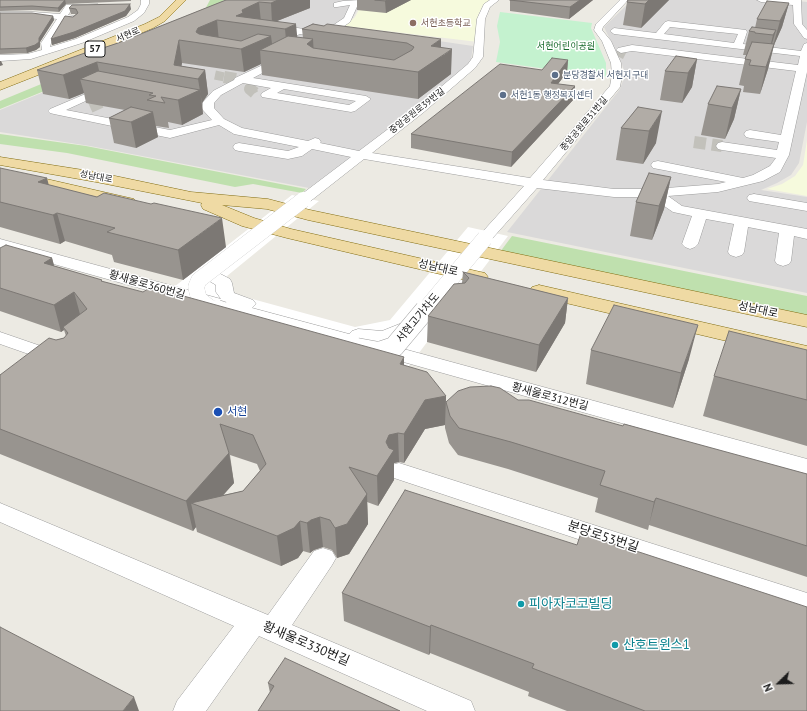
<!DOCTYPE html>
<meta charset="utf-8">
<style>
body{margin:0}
#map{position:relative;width:807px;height:711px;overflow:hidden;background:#eceae3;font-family:"PT Sans",sans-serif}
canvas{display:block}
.north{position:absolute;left:759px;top:663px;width:40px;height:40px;-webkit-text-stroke:3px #fff;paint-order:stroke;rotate:247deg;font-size:11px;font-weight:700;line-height:16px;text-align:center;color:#1c1c1c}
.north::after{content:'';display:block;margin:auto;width:14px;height:18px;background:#1c1c1c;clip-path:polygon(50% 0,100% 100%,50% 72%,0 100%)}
</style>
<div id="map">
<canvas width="807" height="711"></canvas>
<div class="north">N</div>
</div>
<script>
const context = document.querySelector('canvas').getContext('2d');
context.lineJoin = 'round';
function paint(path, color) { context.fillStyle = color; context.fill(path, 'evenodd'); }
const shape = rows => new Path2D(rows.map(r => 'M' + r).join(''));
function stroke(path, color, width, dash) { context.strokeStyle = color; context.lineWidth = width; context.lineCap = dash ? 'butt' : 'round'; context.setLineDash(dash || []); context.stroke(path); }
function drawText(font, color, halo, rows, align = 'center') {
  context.font = font + ' "PT Sans","Noto Sans KR",sans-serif'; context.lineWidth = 3; context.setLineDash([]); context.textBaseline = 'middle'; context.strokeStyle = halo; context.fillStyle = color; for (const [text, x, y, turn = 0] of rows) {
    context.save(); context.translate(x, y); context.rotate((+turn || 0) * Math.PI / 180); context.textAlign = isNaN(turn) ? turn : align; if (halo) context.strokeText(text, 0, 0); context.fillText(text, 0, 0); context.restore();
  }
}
const residential = shape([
 [227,0,362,0,353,18,343,27,473,46,471,60,466,67,399,123,309,188,90,146,0,132,0,110,66,83],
 [632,0,788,0,807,2,807,122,799,163,791,175,777,183,761,190,807,197,807,293,507,232,620,89,625,75,622,64,604,27]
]);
const education = shape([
 [364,0,492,0,482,8,478,15,478,42,345,26,355,17],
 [807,140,807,196,767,189,782,184,795,176,803,165]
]);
const grass = shape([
 [210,0,224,0,221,7,64,83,0,109,0,101,51,80,203,13],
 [0,134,86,146,306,189,302,193,253,184,235,187,67,153,0,144],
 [512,236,807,296,807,316,500,252]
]);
const park = shape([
 [500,12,592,23,591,28,606,63,606,77,496,62,500,42,497,26]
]);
const pier = shape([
 [292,195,319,201,227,276,234,294,355,327,390,320,468,227,508,236,396,383,138,315]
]);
const minorTunnelFar1 = shape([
 [621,50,621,53,625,55],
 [215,75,229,78]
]);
const minorTunnel = shape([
 [224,77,236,79],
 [255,86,250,89,256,94],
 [90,107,110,98],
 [694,142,722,146]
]);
const minor = shape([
 [141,0,149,0,149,4,144,13,134,21,82,43,31,59,0,61,0,55,27,54,42,50,41,43,57,19,33,16,0,16,0,12,33,12,60,14,66,5,98,4,99,6,95,8,72,9,68,15,77,16,78,18,74,21,65,20,51,43,50,47,76,39,128,17,138,10,141,4,141,0],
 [360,0,350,22,321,42,315,42,313,40,317,37,300,34,286,40,269,37,268,35,272,32,285,34,289,32,269,29,268,27,269,25,272,24,323,32,344,18,350,5,337,7,334,7,334,3,343,1,360,0],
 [490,0,499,0,490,7,485,19,483,57,475,68,424,112,372,153,530,178,610,86,612,75,611,63,602,41,594,30,596,24,620,0,628,0,603,27,602,30,611,41,621,63,622,75,620,87,543,180,614,189,654,189,718,184,726,182,653,168,651,165,653,162,658,161,743,178,753,175,770,166,776,158,722,150,718,149,716,146,718,143,722,142,777,150,779,142,750,138,746,137,744,134,746,131,750,130,781,135,796,71,632,51,621,53,616,50,618,48,632,45,798,65,800,56,614,34,610,31,614,28,656,33,665,22,668,21,746,30,747,32,743,44,801,51,804,44,807,43,807,72,789,155,780,172,763,181,718,192,668,196,682,206,807,229,807,239,794,236,791,261,789,264,783,266,777,264,775,261,779,233,748,227,744,252,742,255,736,257,730,255,728,252,734,224,706,219,698,244,695,247,690,249,685,247,682,244,692,216,673,212,651,197,614,197,537,188,490,241,485,243,480,241,477,238,524,186,364,159,308,203,303,204,298,203,296,200,298,197,351,157,312,149,302,156,288,159,239,151,235,150,233,147,235,144,239,143,288,151,299,147,234,134,219,125,170,138,54,114,50,113,48,111,50,109,102,87,112,89,113,91,108,94,103,93,66,110,170,130,212,120,202,109,203,102,213,91,234,80,235,78,284,55,287,56,289,58,287,60,253,78,366,96,371,99,355,111,351,112,262,97,261,95,262,93,271,88,243,83,221,95,214,103,214,108,224,119,242,128,308,141,315,138,319,139,321,142,320,143,359,151,416,108,468,64,473,57,477,19,484,4,490,0],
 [670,27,738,34,734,43,664,34,670,27],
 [284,89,356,101,349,105,277,93,284,89],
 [757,0,801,0,802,24,807,30,807,39,804,38,794,24,793,5,761,2,757,0],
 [754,194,807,203,807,211,749,201,747,198,749,195,754,194],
 [0,239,221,299,216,292,216,285,201,276,199,273,201,270,207,268,213,270,230,279,232,283,234,293,253,300,256,304,252,308,349,334,352,331,358,329,382,331,407,321,413,320,419,321,422,325,419,329,392,340,378,342,807,459,807,475,0,249,0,239],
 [0,332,64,354,67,358,64,362,57,364,0,344,0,332],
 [399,463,807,593,807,615,391,477,388,471,391,465,399,463],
 [0,503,268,615,314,551,323,548,332,551,336,558,332,565,292,625,471,701,475,711,427,711,259,636,206,711,173,711,177,701,234,626,0,522,0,503]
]);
const major = shape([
 [176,0,186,0,165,21,153,28,99,51,0,90,0,82,145,24,159,17,176,0],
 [0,157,96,172,191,192,268,199,310,210,807,315,807,327,308,220,267,209,222,205,254,218,291,229,485,273,488,277,485,281,478,283,287,238,242,226,203,209,201,205,202,203,96,182,0,165,0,157],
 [0,172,42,178,134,199,136,202,134,205,128,207,42,188,0,182,0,172],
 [539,285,807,346,807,360,532,295,529,291,532,287,539,285]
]);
const minorBridgeFar1 = shape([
 [220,311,209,307,199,299,196,287,199,280,303,200],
 [424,311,485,238]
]);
const minorBridge = shape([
 [217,310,223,312],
 [357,348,379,352,394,347,425,310]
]);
const wall = shape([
 [0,0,131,0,131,1,66,4,59,12,33,10,0,11],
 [226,0,310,0,310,8,277,21,297,37,303,38,302,29,313,24,441,47,451,74,418,99,262,75,261,64,244,72,182,63,181,66,205,70,208,94,202,103,203,114,182,125,168,122,169,128,156,126,158,137,136,148,114,143,109,118,125,110,86,103,84,93,69,99,43,94,37,70,118,43],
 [357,0,411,0,386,13,357,10],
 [510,0,593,0,569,19,510,11],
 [628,0,669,0,641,28,623,25,627,2],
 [789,3,782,27,774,45,768,69,760,94,743,92,744,86,739,85,746,55,743,55,749,31,755,28,757,19],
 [69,8,131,9,126,16,75,38,52,45,51,39,76,14,71,14],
 [0,13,53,16,54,20,40,42,40,47,36,50,27,53,0,54],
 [697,59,692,87,682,103,660,100,665,71],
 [568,60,567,72,558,84,575,86,574,99,511,167,411,148,411,134,542,70],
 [741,89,734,119,725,139,701,135,708,104],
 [638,107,656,143,643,164,616,160,621,128],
 [0,168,48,185,97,197,226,247,183,280,114,262,112,255,65,241,60,244,0,227],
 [671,177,664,209,652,240,630,236,636,202],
 [0,248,52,258,54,266,103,282,404,365,446,396,446,402,518,400,623,426,807,474,807,577,649,525,648,530,595,512,598,498,508,469,458,455,449,443,445,428,445,425,425,429,404,463,399,462,394,463,394,480,378,506,367,502,368,524,349,554,337,558,332,550,323,547,314,550,310,553,303,551,298,558,281,566,197,532,196,527,193,531,0,454,0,375,56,340,64,338,66,336,64,330,61,332,0,311],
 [230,455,257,464,260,471,243,491,223,495,234,483],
 [463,272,568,298,565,323,536,372,427,342,428,316,462,283],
 [591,350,689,359,673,408,586,384],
 [807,350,807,446,703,416,714,376],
 [342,593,807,711,567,711,528,696,529,692,430,653,429,655,344,621],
 [268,683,400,711,270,693]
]);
const shadedWall = shape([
 [65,0,66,4,59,12,58,8],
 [278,0,310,0,310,8,272,23,271,3],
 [388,0,411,0,386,13,385,1],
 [580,0,593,0,569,19,570,7],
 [649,0,669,0,641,28,645,4],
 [259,2,261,22,236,16,242,10],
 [789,3,782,27,774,45,768,69,760,94,766,67,773,46,780,21],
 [130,4,131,9,126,16,75,38,52,45,51,39],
 [53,16,54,20,40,42,40,47,36,50,27,53,26,48,39,38],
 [217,20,219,42,212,45,196,32,198,28],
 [296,24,298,45,287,50,285,29],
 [776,30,769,54,767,60,773,35],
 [271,36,273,51,260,50,261,64,244,72,241,49],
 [313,39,314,57,307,44],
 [441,39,441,57,452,49,451,74,418,99,418,72,431,46],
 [179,40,182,63,180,76,174,65],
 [697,59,692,87,682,103,688,73],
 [568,60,567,72,549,96,551,83],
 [0,61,1,61,3,65,0,66],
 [97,62,102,83,80,79,84,93,69,99,63,75],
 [205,70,208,94,202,103,198,79],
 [575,86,574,99,511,167,512,152],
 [741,89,734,119,725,139,732,108],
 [200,90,203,114,182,125,178,100],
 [662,111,656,143,643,164,649,131],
 [153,112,158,137,136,148,131,122],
 [671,177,664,209,652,240,659,206],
 [47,178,54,205,38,182],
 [57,213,65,241,60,244,53,215],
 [222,218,226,247,183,280,178,250],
 [52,258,59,284,44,263],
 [74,292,81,318,63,327,64,330,61,332,54,305],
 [568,298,565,323,536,372,539,345],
 [698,325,689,359,673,408,681,373],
 [404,357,404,385,400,364],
 [446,396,445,425,425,429,404,463,404,434,425,400],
 [398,433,399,462,394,463,394,480,378,506,377,476,386,442,389,435],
 [229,453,234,483,210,510,191,503,196,527,193,531,186,501],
 [367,494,368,524,349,554,337,558,335,528],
 [656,498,649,525,648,530,654,502],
 [320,517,323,547,314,550,310,553,307,523,311,520],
 [300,521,303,551,298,558,281,566,277,536],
 [431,625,430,653,429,655,430,627],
 [134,697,139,711,123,711]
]);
const building = shape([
 [0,0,65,0,58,8,32,6,0,7,0,0],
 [226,0,278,0,271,3,259,2,242,10,243,13,236,16,296,24,285,29,217,20,198,28,196,32,199,34,241,41,258,34,271,36,241,49,179,40,174,65,205,70,198,79,97,62,63,75,37,70,96,49,100,49,118,43,226,0],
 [375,0,388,0,385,1,375,0],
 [510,0,580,0,570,7,510,0],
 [628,0,649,0,645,4,627,2,628,0],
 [767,1,789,3,780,21,757,19,767,1],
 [130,4,125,11,74,32,51,39,65,16,73,17,78,13,76,9,69,8,72,5,130,4],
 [0,13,32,13,53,16,39,38,39,42,35,45,26,48,0,49,0,13],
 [313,24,324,26,327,24,441,39,431,46,452,49,418,72,260,50,288,36,313,39,307,44,313,48,394,60,412,50,414,47,407,43,302,29,313,24],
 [752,27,776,30,773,35,755,33,755,32,749,31,752,27],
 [752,42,774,44,766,67,749,65,751,60,745,59,752,42],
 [676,56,697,59,688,73,665,71,676,56],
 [552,58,568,60,551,83,575,86,512,152,411,134,500,64,542,70,552,58],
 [98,71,200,90,178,100,161,97,165,103,147,100,156,96,149,95,153,93,80,79,98,71],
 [717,86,741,89,732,108,708,104,717,86],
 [131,107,153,112,131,122,109,118,131,107],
 [638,107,662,111,649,131,621,128,638,107],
 [0,168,47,178,38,182,97,197,104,193,151,204,154,203,222,218,178,250,107,232,115,228,57,213,53,215,0,202,0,168],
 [649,173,671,177,659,206,636,202,649,173],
 [6,245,52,258,44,263,102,280,101,281,143,292,151,287,404,357,400,364,427,372,446,396,425,400,404,434,398,433,389,435,386,442,389,448,394,450,377,476,349,467,367,494,347,524,335,528,330,520,320,517,311,520,307,523,300,521,294,528,277,536,191,503,243,491,266,464,253,435,220,424,229,453,186,501,0,429,0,375,49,338,56,340,64,338,68,333,63,327,87,309,74,292,54,305,0,288,0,248,6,245],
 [463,272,568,298,539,345,428,316,454,284,465,283,469,278,463,272],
 [614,305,698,325,681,373,591,350,614,305],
 [729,331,807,350,807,400,714,376,729,331],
 [491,386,500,388,518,400,529,400,623,426,624,424,807,474,807,546,656,498,654,502,600,485,605,471,511,442,459,428,450,416,446,402,458,391,470,387,491,386],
 [405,490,577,545,581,533,807,607,807,711,645,711,532,668,534,664,431,625,430,627,342,593,405,490],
 [0,627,134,697,123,711,0,711,0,627],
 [285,658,400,711,258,711,274,686,268,683,285,658]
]);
const markers = [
 [413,23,4,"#8d6e63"],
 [555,75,4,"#5c6f8a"],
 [503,95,4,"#5c6f8a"],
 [218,412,5,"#1a4fb4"],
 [521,604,4,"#0f9aa8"],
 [615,645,4,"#0f9aa8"]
];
const farEducationnames = [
 ["서현초등학교",421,23]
];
const farStreetnames = [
 ["서현로",128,35,-23],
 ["중앙공원로39번길",417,111,-38],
 ["중앙공원로31번길",584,124,-50],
 ["성남대로",96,177,11]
];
const farParknames = [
 ["서현어린이공원",566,46]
];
const farServicenames = [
 ["분당경찰서 서현지구대",563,75],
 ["서현1동 행정복지센터",511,95]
];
const shields = [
 [95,49,20]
];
const shieldNames = [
 ["57",95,49]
];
const streetNames = [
 ["성남대로",438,268,13],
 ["황새울로360번길",147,285,16],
 ["성남대로",758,310,12],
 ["서현고가차도",418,318,-50],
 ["황새울로312번길",550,397,15]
];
const transitNames = [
 ["서현",227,412]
];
const nearStreetnames = [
 ["분당로53번길",603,537,18],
 ["황새울로330번길",306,644,23]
];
const nearCulturenames = [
 ["피아자코코빌딩",529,604],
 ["산호트윈스1",623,645]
];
paint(residential, '#dad9d9');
paint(education, '#f6fadd');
paint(grass, '#bfe0ae');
paint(park, '#c4f2cf');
paint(pier, '#fff');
stroke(minorTunnelFar1, '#c2c1bb', 9, [9, 4.5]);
stroke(minorTunnel, '#c2c1bb', 12, [12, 6]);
stroke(minor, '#9d9d9d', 1);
stroke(major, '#826d12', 1);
paint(minor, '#fff');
paint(major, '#efdaa4');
stroke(minorBridgeFar1, '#9d9d9d', 16, []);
stroke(minorBridge, '#9d9d9d', 21, []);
stroke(minorBridgeFar1, '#fff', 16);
stroke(minorBridge, '#fff', 20);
paint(wall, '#98948f');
paint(shadedWall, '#7c7874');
paint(building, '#b1aca6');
stroke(building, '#7c7874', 1);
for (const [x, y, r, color] of markers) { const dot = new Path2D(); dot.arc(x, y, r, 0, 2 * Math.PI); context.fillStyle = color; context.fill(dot); stroke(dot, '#fff', 1.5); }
drawText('9px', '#785e54', '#fff', farEducationnames, 'left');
drawText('9px', '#1c1c1c', '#fff', farStreetnames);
drawText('9px', '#186b2c', '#fff', farParknames);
drawText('9px', '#4e5e75', '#fff', farServicenames, 'left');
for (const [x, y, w] of shields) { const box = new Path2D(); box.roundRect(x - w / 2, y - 8, w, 16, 3); context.fillStyle = '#fff'; context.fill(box); stroke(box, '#1c1c1c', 1); }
drawText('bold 10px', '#1c1c1c', null, shieldNames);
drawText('11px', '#1c1c1c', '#fff', streetNames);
drawText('11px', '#164399', '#fff', transitNames, 'left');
drawText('13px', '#1c1c1c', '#fff', nearStreetnames);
drawText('13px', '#0d838f', '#fff', nearCulturenames, 'left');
</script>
